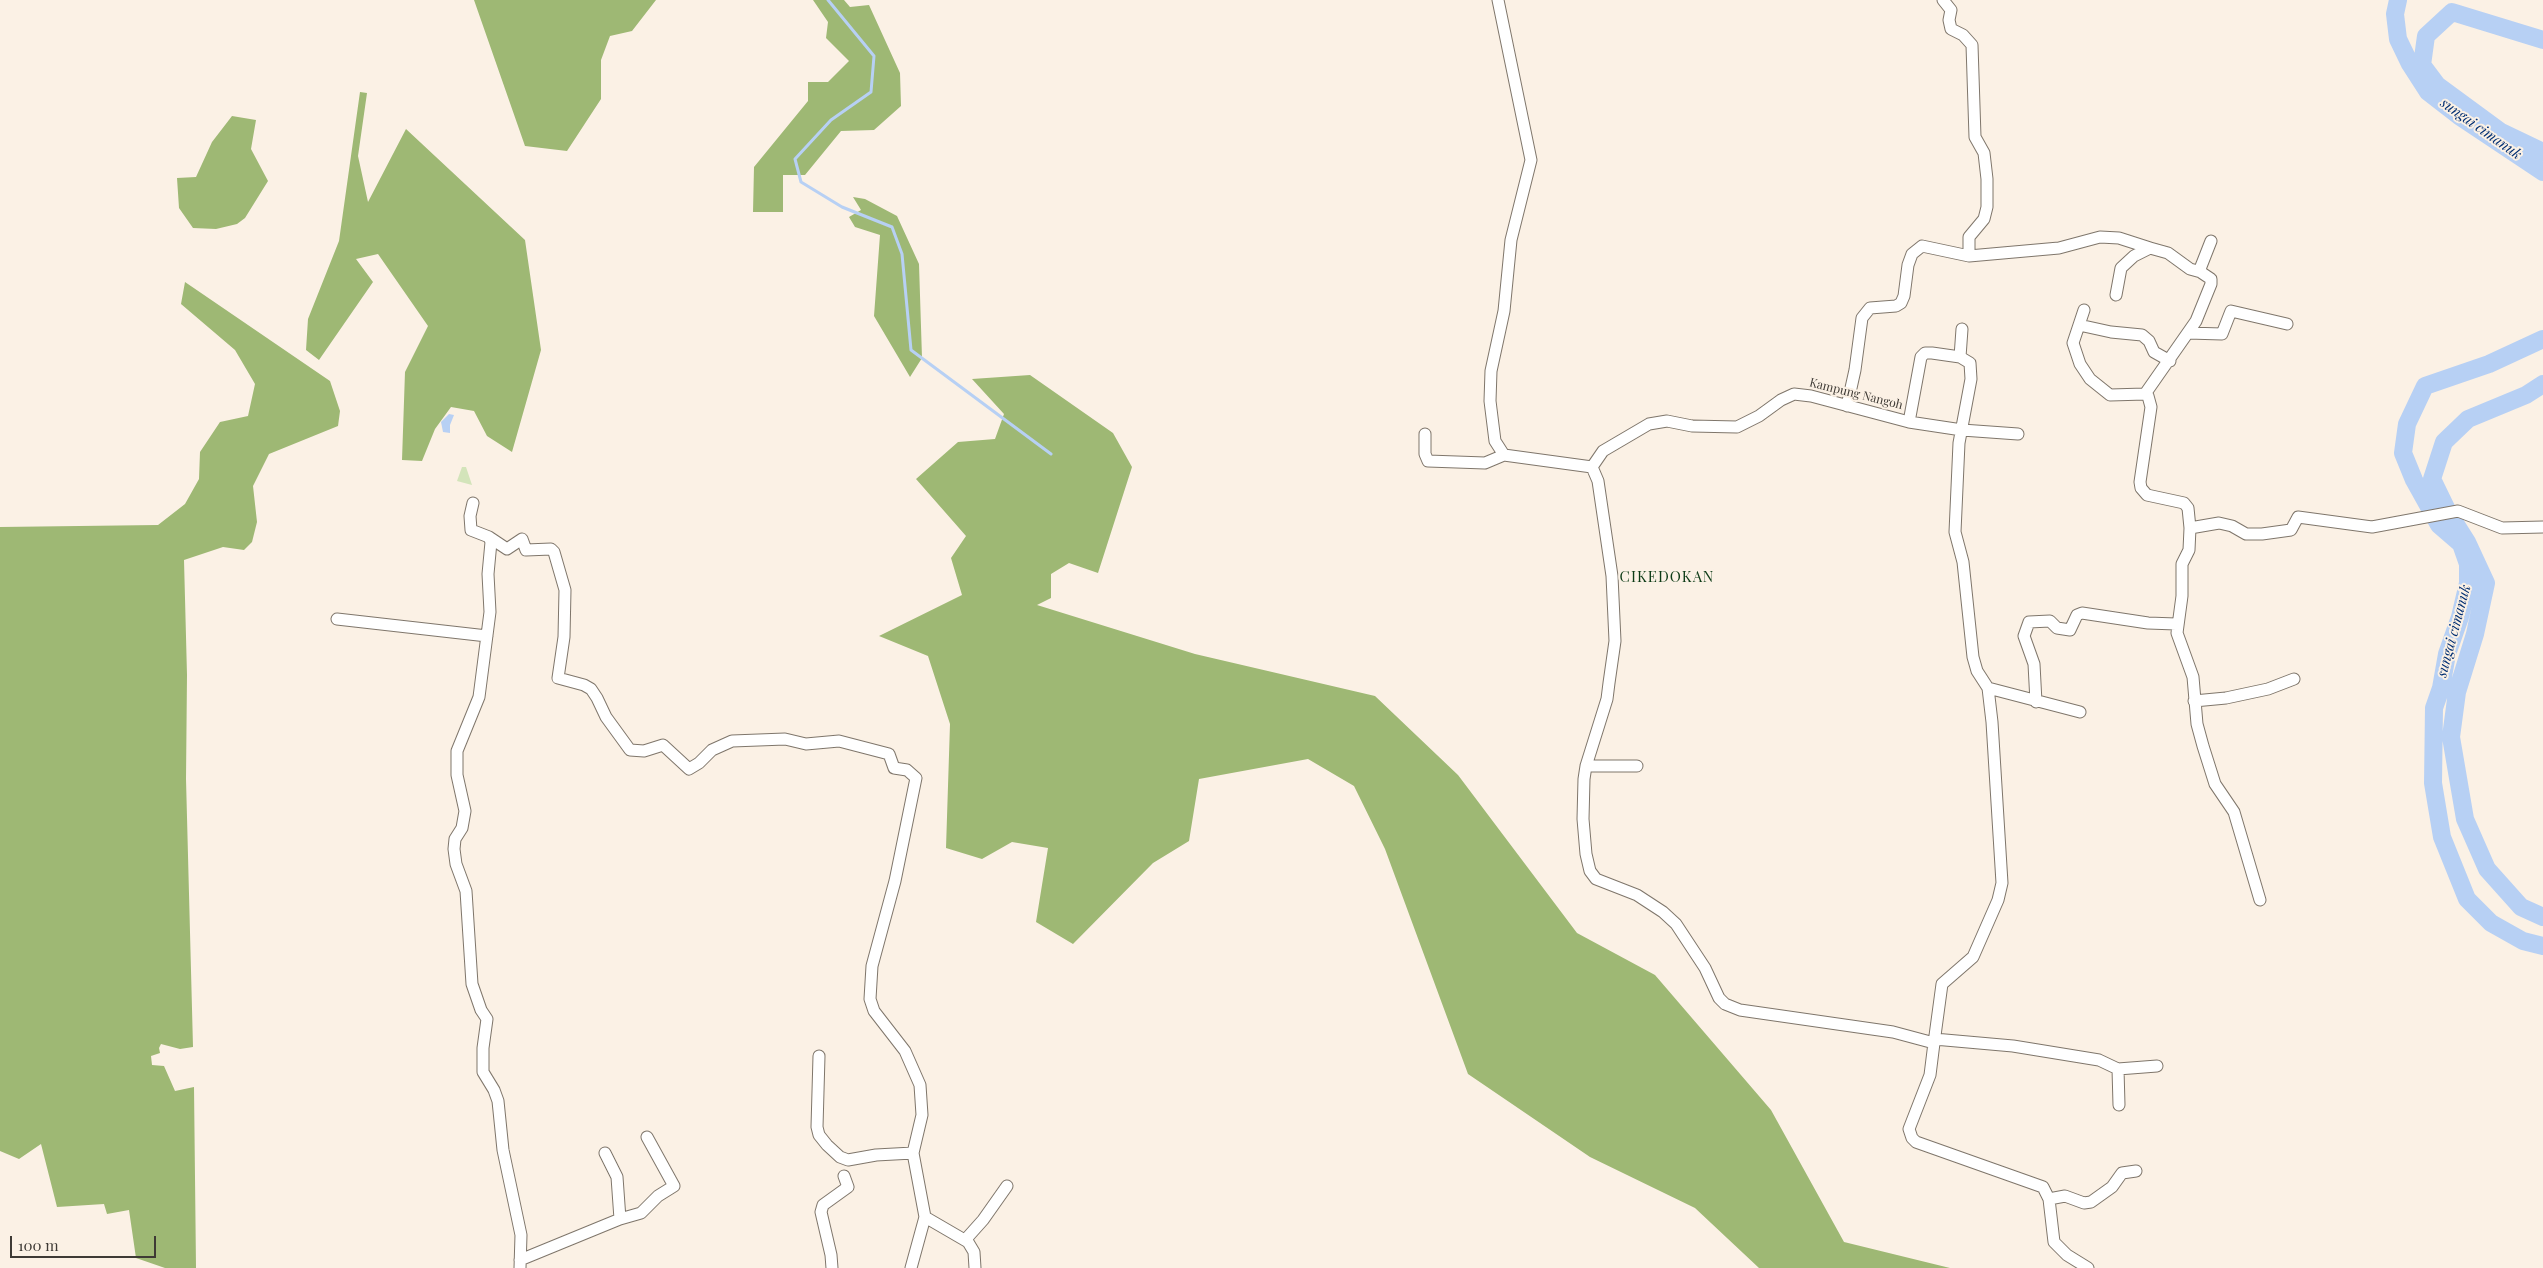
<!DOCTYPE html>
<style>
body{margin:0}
#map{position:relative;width:2543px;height:1268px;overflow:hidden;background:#fbf1e5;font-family:"Playfair Display",serif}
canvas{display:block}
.scale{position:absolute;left:10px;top:1236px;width:146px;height:22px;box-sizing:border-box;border:2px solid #3e3a35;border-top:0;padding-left:6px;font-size:15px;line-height:18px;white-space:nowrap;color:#3e3a35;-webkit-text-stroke:4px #fbf1e5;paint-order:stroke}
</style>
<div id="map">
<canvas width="2543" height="1268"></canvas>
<div class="scale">100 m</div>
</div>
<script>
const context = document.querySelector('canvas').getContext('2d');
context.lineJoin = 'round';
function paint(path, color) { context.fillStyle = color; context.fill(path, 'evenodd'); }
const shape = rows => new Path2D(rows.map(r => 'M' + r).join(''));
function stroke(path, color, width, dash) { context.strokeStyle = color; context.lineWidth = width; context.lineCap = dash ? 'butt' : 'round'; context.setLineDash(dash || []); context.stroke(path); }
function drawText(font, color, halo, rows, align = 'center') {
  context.font = font + ' "Playfair Display",serif'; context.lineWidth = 4; context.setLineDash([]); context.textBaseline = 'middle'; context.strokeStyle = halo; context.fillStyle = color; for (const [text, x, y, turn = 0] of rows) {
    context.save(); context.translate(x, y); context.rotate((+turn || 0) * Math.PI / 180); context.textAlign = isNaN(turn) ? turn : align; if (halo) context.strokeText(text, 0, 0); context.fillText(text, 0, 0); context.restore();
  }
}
const green = shape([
 [462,467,466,467,472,485,457,481]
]);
const forest = shape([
 [474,0,656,0,632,31,610,36,601,60,601,99,567,151,525,146],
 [813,0,844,0,850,7,869,5,900,73,901,106,874,130,841,131,805,175,783,175,783,212,753,212,754,167,808,101,808,82,828,82,849,61,826,38,828,22],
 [360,92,367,93,358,156,368,202,406,129,525,240,541,350,512,452,487,436,474,411,451,407,435,429,422,461,402,460,405,372,428,326,378,254,356,259,373,282,319,360,306,350,308,319,339,241],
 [232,116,256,120,251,149,268,181,245,218,237,224,216,229,193,228,179,208,177,178,196,177,212,142],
 [853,197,865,199,897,216,919,264,922,358,910,377,874,316,880,235,855,227,849,217,861,210],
 [185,282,330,381,340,411,338,426,269,454,253,486,257,522,252,542,244,550,223,547,184,560,187,675,186,779,193,1047,180,1049,161,1044,159,1048,160,1053,151,1056,152,1065,164,1066,175,1091,194,1087,196,1268,165,1268,136,1258,129,1210,107,1214,104,1204,57,1207,41,1144,19,1159,0,1151,0,527,158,525,185,504,199,479,200,452,220,422,248,416,255,384,235,350,181,304],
 [1030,375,1113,433,1132,467,1098,573,1069,563,1051,574,1051,598,1037,605,1195,654,1375,696,1458,775,1577,933,1655,975,1771,1110,1844,1242,1950,1268,1759,1268,1695,1208,1590,1157,1468,1074,1385,849,1354,786,1308,759,1199,779,1189,841,1153,863,1073,944,1036,922,1048,848,1012,842,982,859,946,848,950,724,928,656,879,636,962,595,951,558,966,536,916,479,958,442,995,439,1004,414,972,379]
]);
const water = shape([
 [449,414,454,415,450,425,450,433,443,432,441,422]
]);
const stream = shape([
 [828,0,874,56,871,92,831,120,795,159,801,182,842,207,892,227,902,254,911,350,1051,454]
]);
const river = shape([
 [2398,0,2395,14,2398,39,2410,64,2428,92,2459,116,2543,172],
 [2543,40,2452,12,2426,36,2422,65,2437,85,2501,132,2543,152],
 [2543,339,2489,364,2425,386,2407,424,2403,453,2414,480,2439,525,2461,544,2468,564,2468,583,2460,617,2447,654,2441,688,2434,708,2433,783,2442,837,2467,899,2491,923,2523,941,2543,946],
 [2543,384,2526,395,2468,419,2444,442,2432,479,2448,512,2467,542,2486,583,2475,634,2457,692,2451,737,2465,819,2487,869,2521,907,2543,917]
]);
const minor = shape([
 [1498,0,1531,160,1511,240,1504,311,1491,371,1490,401,1495,441,1504,455,1592,467,1598,481,1612,576,1615,641,1609,683,1607,699,1586,766,1584,779,1583,819,1586,854,1590,871,1596,879,1637,895,1663,912,1676,924,1705,968,1719,998,1725,1004,1740,1010,1893,1032,1934,1043,1930,1075,1909,1129,1912,1138,1916,1142,2043,1187,2049,1199,2054,1242,2067,1255,2088,1268],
 [1943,0,1951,10,1949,20,1951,29,1963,35,1972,45,1975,137,1984,153,1987,179,1987,207,1984,219,1969,237,1969,256],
 [2116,295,2121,268,2134,256,2150,248,2168,253,2190,269,2201,272],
 [2084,310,2073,343,2080,364,2090,379,2110,395,2145,394,2148,396,2151,407,2140,482,2141,488,2147,495,2184,503,2188,508,2190,528,2219,523,2232,526,2246,534,2262,534,2291,530,2298,517,2372,527,2458,511,2502,528,2543,527],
 [2079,325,2111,332,2142,335,2149,341,2154,352,2170,361],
 [2188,333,2222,334,2231,311,2287,324],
 [2145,394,2196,321,2211,284,2211,279,2202,273,2200,269,2211,241],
 [1847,406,1855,370,1862,318,1870,308,1896,306,1901,303,1904,296,1908,265,1912,254,1922,246,1969,256,2059,248,2100,237,2119,238,2150,248],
 [1909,422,1921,357,1925,353,1932,353,1960,357],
 [1425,434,1425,454,1428,461,1485,463,1504,455],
 [1592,467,1603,451,1649,424,1667,421,1692,426,1737,427,1759,416,1781,400,1794,394,1811,396,1909,422,1962,430,2018,434],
 [473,503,470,516,471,530,489,537,491,542,488,574,490,612,479,697,457,751,457,775,465,811,462,828,455,839,454,849,456,864,466,891,472,984,481,1010,487,1019,483,1048,483,1072,494,1090,498,1101,503,1150,521,1235,520,1268],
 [2190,528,2189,550,2182,564,2182,596,2177,633,2193,677,2197,724,2203,746,2215,784,2234,812,2260,900],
 [489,537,507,549,522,539,526,550,551,549,554,552,565,590,564,637,558,678,584,685,591,689,597,698,606,717,630,750,644,751,663,745,689,769,699,763,712,750,732,741,785,739,806,744,839,741,889,754,894,768,907,770,916,778,895,881,872,966,870,999,874,1011,905,1051,920,1085,922,1115,913,1153,925,1217,968,1242,974,1252,975,1268],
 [337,619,487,636],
 [1988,688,2080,712],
 [2194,701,2226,698,2268,689,2294,679],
 [2036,702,2034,664,2024,636,2029,622,2050,621,2057,628,2070,630,2077,615,2082,613,2148,623,2176,624],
 [1586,766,1637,766],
 [1934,1039,2013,1046,2099,1060,2118,1069,2119,1105],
 [1934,1043,1942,984,1973,957,1998,900,2002,883,1992,722,1988,688,1977,671,1973,657,1963,562,1955,532,1959,443,1971,379,1970,363,1960,357,1962,329],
 [819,1056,817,1127,819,1135,827,1145,840,1157,848,1160,876,1155,913,1153],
 [2118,1069,2157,1066],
 [2049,1199,2065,1196,2084,1203,2091,1202,2112,1187,2122,1173,2136,1171],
 [620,1219,641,1213,658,1196,674,1186,647,1137],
 [966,1239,983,1220,1007,1186],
 [520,1260,620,1219,617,1177,605,1153],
 [832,1268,831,1255,821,1212,823,1205,848,1187,844,1176],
 [911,1268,925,1217]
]);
const streetNames = [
 ["Kampung Nangoh",1856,394,14]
];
const waterNames = [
 ["sungai cimanuk",2481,129,35],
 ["sungai cimanuk",2454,631,-75]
];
const quarterNames = [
 ["CIKEDOKAN",1667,577]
];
paint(green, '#d3e4ba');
paint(forest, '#9eb874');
paint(water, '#b7d0f4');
stroke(stream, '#b7d0f4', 3);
stroke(river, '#b7d0f4', 18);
stroke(minor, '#7f766b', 13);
stroke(minor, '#fff', 11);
drawText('12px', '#3e3a35', '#fbf1e5', streetNames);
drawText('italic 14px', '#002e72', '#fbf1e5', waterNames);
context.letterSpacing = '1px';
drawText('15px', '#0d3b16', '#fbf1e5', quarterNames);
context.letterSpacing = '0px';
</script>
